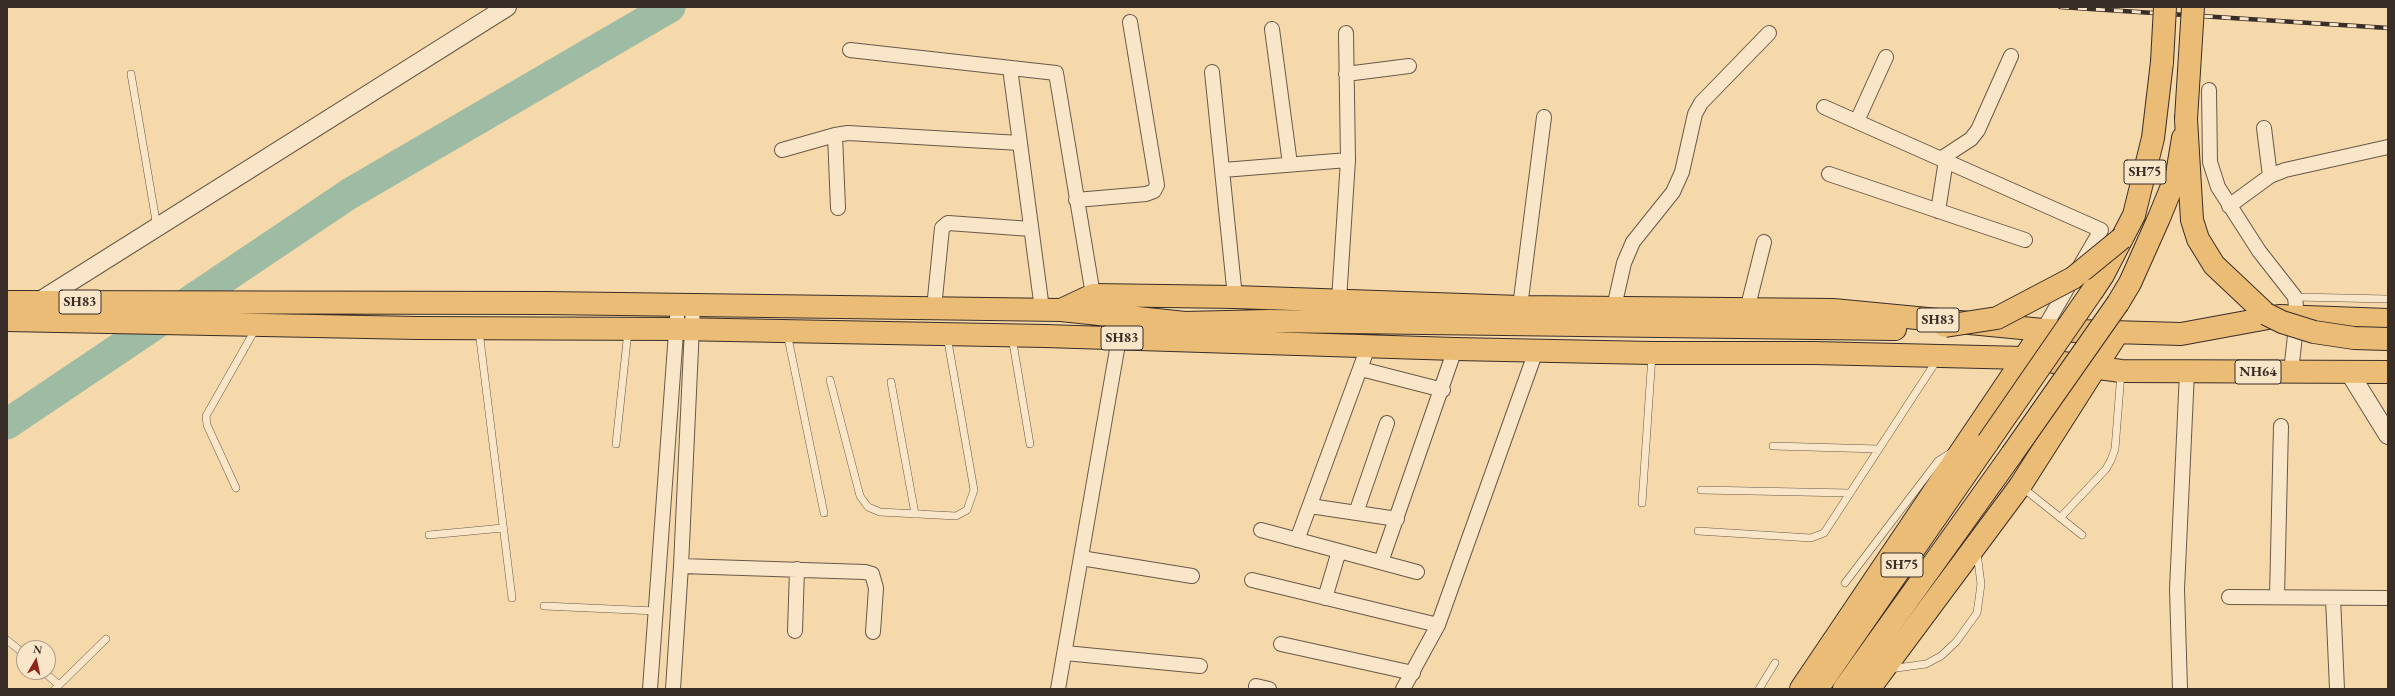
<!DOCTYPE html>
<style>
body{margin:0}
#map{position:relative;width:2395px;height:696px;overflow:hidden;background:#f6d9ab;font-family:"EB Garamond",serif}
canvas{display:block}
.frame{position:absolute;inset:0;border:8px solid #392d27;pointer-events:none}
.north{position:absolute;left:16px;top:640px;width:40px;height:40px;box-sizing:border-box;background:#f9e6c8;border:1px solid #ac9c88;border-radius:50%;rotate:9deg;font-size:11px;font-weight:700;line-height:16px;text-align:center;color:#392d27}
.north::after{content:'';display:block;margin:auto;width:14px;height:18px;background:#8f2418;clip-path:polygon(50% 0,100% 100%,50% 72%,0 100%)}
</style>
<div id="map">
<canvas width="2395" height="696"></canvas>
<div class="frame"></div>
<div class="north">N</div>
</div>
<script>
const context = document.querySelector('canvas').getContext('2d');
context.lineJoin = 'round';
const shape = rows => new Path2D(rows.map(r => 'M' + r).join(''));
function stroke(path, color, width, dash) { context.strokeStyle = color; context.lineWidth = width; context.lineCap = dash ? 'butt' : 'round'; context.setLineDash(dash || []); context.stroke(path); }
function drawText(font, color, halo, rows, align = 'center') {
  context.font = font + ' "EB Garamond",serif'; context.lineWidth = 3; context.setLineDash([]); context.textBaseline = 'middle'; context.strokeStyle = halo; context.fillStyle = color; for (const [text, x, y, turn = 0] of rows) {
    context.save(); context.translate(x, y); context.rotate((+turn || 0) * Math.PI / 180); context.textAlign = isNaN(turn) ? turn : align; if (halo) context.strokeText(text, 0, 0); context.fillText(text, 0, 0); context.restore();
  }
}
const river = shape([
 [7,424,349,194,670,7]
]);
const service = shape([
 [131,74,157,227],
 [2295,297,2388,299],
 [479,331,512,598],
 [787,333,824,513],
 [1012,337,1030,444],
 [830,380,860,496,868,507,880,512,956,516,967,510,974,490,947,336],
 [891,382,915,514],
 [616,444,628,331],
 [1773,446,1879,449],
 [236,488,207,425,206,416,256,328],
 [2023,488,2082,535],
 [1701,490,1850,493],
 [1642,503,1652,355],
 [2060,518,2106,469,2111,460,2115,449,2121,373],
 [1698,531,1811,538,1824,533,1937,360],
 [429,535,503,528],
 [1845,583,1938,461,1954,451],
 [544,606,656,611],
 [7,640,24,654],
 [1889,669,1926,664,1941,656,1956,642,1977,613,1981,584,1977,553],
 [44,672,59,685],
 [55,689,106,639],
 [1759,689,1775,663]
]);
const minor = shape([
 [1272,29,1290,164],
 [850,50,1056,73,1093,295],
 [1010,68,1042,309],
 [1212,72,1235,297],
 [1346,74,1409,66],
 [2209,90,2210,162,2218,187,2259,251,2295,297,2297,317,2291,372],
 [1824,107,2101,230,2043,330],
 [1857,121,1886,57],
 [835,135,838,208],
 [782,150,835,135,848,133,1020,143],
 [1942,158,1971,139,1978,130,2011,56],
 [1223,170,1348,160],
 [1829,174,2025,240],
 [2270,176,2285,170,2388,147],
 [1076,200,1146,194,1154,191,1157,185,1130,22],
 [2229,206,2270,176,2264,128],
 [1938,211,1946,160],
 [1339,300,1348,160,1346,33],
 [1520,307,1544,117],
 [1614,307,1624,263,1633,242,1673,192,1682,172,1695,114,1701,103,1769,33],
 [934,308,942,228,948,223,1031,229],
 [1747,310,1764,242],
 [1361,369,1443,390],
 [1310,506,1397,519],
 [1356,513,1387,423],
 [1261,530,1417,572],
 [1297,540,1368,347],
 [1081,558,1192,576],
 [1381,562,1455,349],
 [681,566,865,572,872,574,876,588,873,632],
 [1252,580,1438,625],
 [2229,597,2388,598],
 [2277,597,2281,426],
 [1325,598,1339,551],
 [2333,598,2337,689],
 [795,631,797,569],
 [1281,644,1413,673],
 [1065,653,1200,666],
 [1256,686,1269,689],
 [650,689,678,305],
 [673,689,681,566,693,305],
 [1058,689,1119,338],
 [1403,689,1438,625,1536,351],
 [2180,689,2177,589,2187,372]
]);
const tertiary = shape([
 [35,304,507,7],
 [2349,372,2388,435]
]);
const primary = shape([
 [2093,290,2103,275,2134,215,2153,138,2162,62],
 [7,302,546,303,1061,310,1093,295,1235,297,1520,307,1833,310,2043,330],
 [2118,303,2130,283,2159,218,2177,174,2183,138],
 [1061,310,1185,323,1268,321,1895,329],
 [7,320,417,328,676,329,1045,336,1455,349,1652,353,1814,353,2025,358],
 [1817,689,1988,442],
 [1844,689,2012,454]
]);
const trunk = shape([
 [2186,119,2192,220,2198,239,2214,265,2266,314],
 [2026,358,2121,371,2388,372],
 [1801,689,2043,330,2181,334,2279,316,2388,320],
 [1869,689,2020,486,2118,332]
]);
const rail = shape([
 [2060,7,2388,28]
]);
const primaryBridge = shape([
 [2162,62,2165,7],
 [2186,119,2193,7],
 [1945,326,1997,318,2073,278,2122,238],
 [1988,442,2093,290],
 [2012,454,2118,303]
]);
const trunkBridge = shape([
 [2266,314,2282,322,2314,332,2354,338,2388,339]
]);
const shields = [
 [2145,172,42],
 [80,302,42],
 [1938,320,42],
 [1122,338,42],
 [2258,372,46],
 [1902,565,42]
];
const shieldNames = [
 ["SH75",2145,172],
 ["SH83",80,302],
 ["SH83",1938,320],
 ["SH83",1122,338],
 ["NH64",2258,372],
 ["SH75",1902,565]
];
stroke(river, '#9ebba3', 31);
stroke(service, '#685848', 8);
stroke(minor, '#685848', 16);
stroke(tertiary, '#685848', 20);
stroke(primary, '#392d27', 24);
stroke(trunk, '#392d27', 24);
stroke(service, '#f9e6c8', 7);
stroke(minor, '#f9e6c8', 14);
stroke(tertiary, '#f9e6c8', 18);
stroke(primary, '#ebbc76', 22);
stroke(trunk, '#ebbc76', 22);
stroke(rail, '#392d27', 4.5);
stroke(rail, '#f9e6c8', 3, [9]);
stroke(primaryBridge, '#392d27', 24, []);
stroke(trunkBridge, '#392d27', 24, []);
stroke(primaryBridge, '#ebbc76', 22);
stroke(trunkBridge, '#ebbc76', 22);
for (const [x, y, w] of shields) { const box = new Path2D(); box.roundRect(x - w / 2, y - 12, w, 24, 3); context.fillStyle = '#f9e6c8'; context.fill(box); stroke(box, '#392d27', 1); }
drawText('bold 14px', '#392d27', null, shieldNames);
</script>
